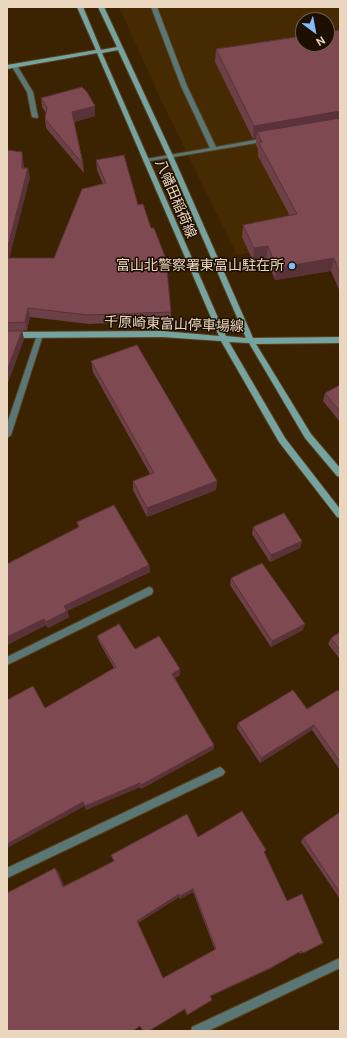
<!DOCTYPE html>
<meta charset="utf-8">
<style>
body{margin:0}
#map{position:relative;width:347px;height:1038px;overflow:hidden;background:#3b2301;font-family:"DM Sans",sans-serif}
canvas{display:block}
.frame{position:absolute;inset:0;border:8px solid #ebd7c0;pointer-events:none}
.north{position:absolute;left:295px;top:12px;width:40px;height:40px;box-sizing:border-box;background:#1c0e01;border:1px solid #6f5e4d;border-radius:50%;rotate:148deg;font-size:11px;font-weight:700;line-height:16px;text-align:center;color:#ebd7c0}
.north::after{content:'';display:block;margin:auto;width:14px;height:18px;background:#81bdfa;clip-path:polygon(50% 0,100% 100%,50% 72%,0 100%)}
</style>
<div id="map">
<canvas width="347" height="1038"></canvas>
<div class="frame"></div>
<div class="north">N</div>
</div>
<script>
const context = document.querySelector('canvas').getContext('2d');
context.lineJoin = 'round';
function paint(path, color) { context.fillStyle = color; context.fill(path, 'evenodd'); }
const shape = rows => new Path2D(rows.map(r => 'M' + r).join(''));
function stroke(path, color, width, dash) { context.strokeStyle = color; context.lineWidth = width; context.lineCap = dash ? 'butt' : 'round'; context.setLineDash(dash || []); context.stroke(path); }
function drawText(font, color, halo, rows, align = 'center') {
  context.font = font + ' "DM Sans","Noto Sans JP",sans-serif'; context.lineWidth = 3; context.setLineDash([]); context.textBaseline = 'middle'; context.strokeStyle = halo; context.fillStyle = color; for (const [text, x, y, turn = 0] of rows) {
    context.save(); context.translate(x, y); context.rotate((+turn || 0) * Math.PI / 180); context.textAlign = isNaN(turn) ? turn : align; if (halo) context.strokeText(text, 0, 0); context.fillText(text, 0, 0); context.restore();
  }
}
const built = shape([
 [119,7,340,7,340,235,237,255,161,100],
 [303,20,327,20,327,44,303,44]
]);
const street = shape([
 [151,7,157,7,187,86,216,147,266,138,268,139,268,141,144,162,143,161,146,159,210,148,181,86,151,7],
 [12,64,16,64,33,92,38,117,37,118,32,117,27,92,11,65,12,64],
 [40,332,43,335,11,435,7,438,7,424,37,335,40,332],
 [149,587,152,588,153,591,152,594,7,665,7,657,149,587],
 [220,767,223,769,225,772,223,775,7,878,7,868,220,767],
 [340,958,340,968,208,1031,191,1031,192,1027,340,958]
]);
const secondary = shape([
 [77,7,83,7,101,50,117,47,98,7,104,7,173,156,253,338,340,337,340,343,256,344,311,434,340,468,340,477,337,476,305,438,249,343,229,342,285,438,340,509,340,518,337,517,279,442,221,341,162,337,7,338,7,332,162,331,219,336,97,53,7,69,7,65,96,50,77,7],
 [118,50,167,156,246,338,226,336,102,53,118,50]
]);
const wall = shape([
 [340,30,340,292,331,271,275,280,266,258,253,261,242,237,243,225,290,216,258,156,258,150,256,145,256,138,253,139,215,62,216,49],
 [41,98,95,106,95,116,74,122,83,164,84,173,46,128,45,119,46,113,42,107],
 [7,150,22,152,24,168,30,177,9,258,54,258,103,184,97,170,96,160,138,205,171,312,171,320,89,324,30,317,27,330,22,331,24,339,7,385],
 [91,361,217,481,216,490,147,517,133,490,133,481,150,474,93,372],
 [340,385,340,422,323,401,325,393],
 [77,522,149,565,150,572,67,611,69,617,48,628,46,625,7,645,7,564,78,527],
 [253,527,302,541,300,548,270,562,252,534],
 [231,578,303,630,271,647,230,585],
 [340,632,340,659,328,644,331,638],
 [97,636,135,649,180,669,180,675,175,678,214,749,141,789,140,787,86,810,45,708,114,668,99,642],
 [340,693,340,770,312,730,260,763,237,728,238,723,307,709],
 [340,812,340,899,301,842,303,838],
 [198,837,265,853,287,901,320,945,300,954,299,952,270,969,211,996,187,1015,185,1010,140,1027,7,1031,58,871,64,886,114,861,111,855],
 [193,892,215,950,163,978,138,923,179,897,180,899]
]);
const shadedWall = shape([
 [95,106,95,116,73,122,72,112],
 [340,111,340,124,257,132,256,138,253,139,254,126],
 [22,152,23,161,24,177,22,168],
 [28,168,30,177,7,267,7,250],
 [268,246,266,258,253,261,254,248],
 [334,258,331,271,275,280,277,268],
 [28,308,30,317,27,330,25,322],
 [22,331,24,339,7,385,7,370],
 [217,481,216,490,147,517,147,508],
 [302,541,300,548,270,562,271,555],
 [149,565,150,572,67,611,69,617,48,628,46,622,64,606],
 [44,619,46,625,7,645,7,637],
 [305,624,303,630,271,647,272,641],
 [180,669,180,675,172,680,172,674],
 [314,725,312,730,260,763,261,758],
 [214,745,214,749,141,789,141,785],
 [140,783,140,787,86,810,85,806],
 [83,802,85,806,7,848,7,844],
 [55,868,58,871,66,890,63,887],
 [193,889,193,892,180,899,180,896],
 [179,894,179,897,138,923,137,921]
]);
const building = shape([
 [340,30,340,111,254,126,216,49,303,36,303,44,327,44,327,32,340,30],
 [82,87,87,92,95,106,72,112,83,164,45,119,47,107,41,98,82,87],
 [340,118,340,274,334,258,277,268,268,246,254,248,243,225,297,214,259,143,262,142,257,132,340,118],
 [7,150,22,152,22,168,28,168,7,250,7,150],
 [124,155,138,205,143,204,151,228,154,228,166,259,171,312,88,315,28,308,25,322,7,323,7,258,54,258,82,189,106,183,96,160,124,155],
 [7,331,22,331,7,370,7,331],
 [137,345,217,481,147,508,133,481,154,473,91,361,137,345],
 [340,385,340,412,325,393,340,385],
 [114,505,149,565,64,606,67,611,46,622,44,619,7,637,7,564,79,527,77,522,114,505],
 [284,513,302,541,271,555,253,527,284,513],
 [262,563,305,624,272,641,231,578,262,563],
 [119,624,135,649,159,636,180,669,172,674,214,745,141,785,140,783,85,806,83,802,7,844,7,700,33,686,45,708,116,667,97,636,119,624],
 [340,632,340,650,331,638,340,632],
 [293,690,307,709,338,690,340,693,340,762,314,725,261,758,238,723,293,690],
 [242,811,266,850,264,852,287,901,302,894,323,943,303,953,301,951,272,967,210,996,212,1000,187,1015,185,1009,149,1031,143,1031,140,1026,133,1031,7,1031,7,893,55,868,63,887,114,861,111,855,187,814,198,837,242,811],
 [193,889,216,949,163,978,137,921,179,894,180,896,193,889],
 [340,812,340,893,303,838,340,812]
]);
const markers = [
 [292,266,4,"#81bdfa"]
];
const streetNames = [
 ["八幡田稲荷線",175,199,67],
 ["千原崎東富山停車場線",174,325,2]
];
const poiNames = [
 ["富山北警察署東富山駐在所",284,266]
];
paint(built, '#462a01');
stroke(street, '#574020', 2);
stroke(secondary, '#574020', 2);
paint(street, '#5a7775');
paint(secondary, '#75a4a0');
paint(wall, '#6d3f47');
paint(shadedWall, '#593339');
paint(building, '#7f4952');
stroke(building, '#593339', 1);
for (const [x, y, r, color] of markers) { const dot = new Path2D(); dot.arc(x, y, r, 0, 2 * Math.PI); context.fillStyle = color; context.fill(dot); stroke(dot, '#1c0e01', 1.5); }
drawText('14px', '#ebd7c0', '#1c0e01', streetNames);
drawText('14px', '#ebd7c0', '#1c0e01', poiNames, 'right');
</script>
